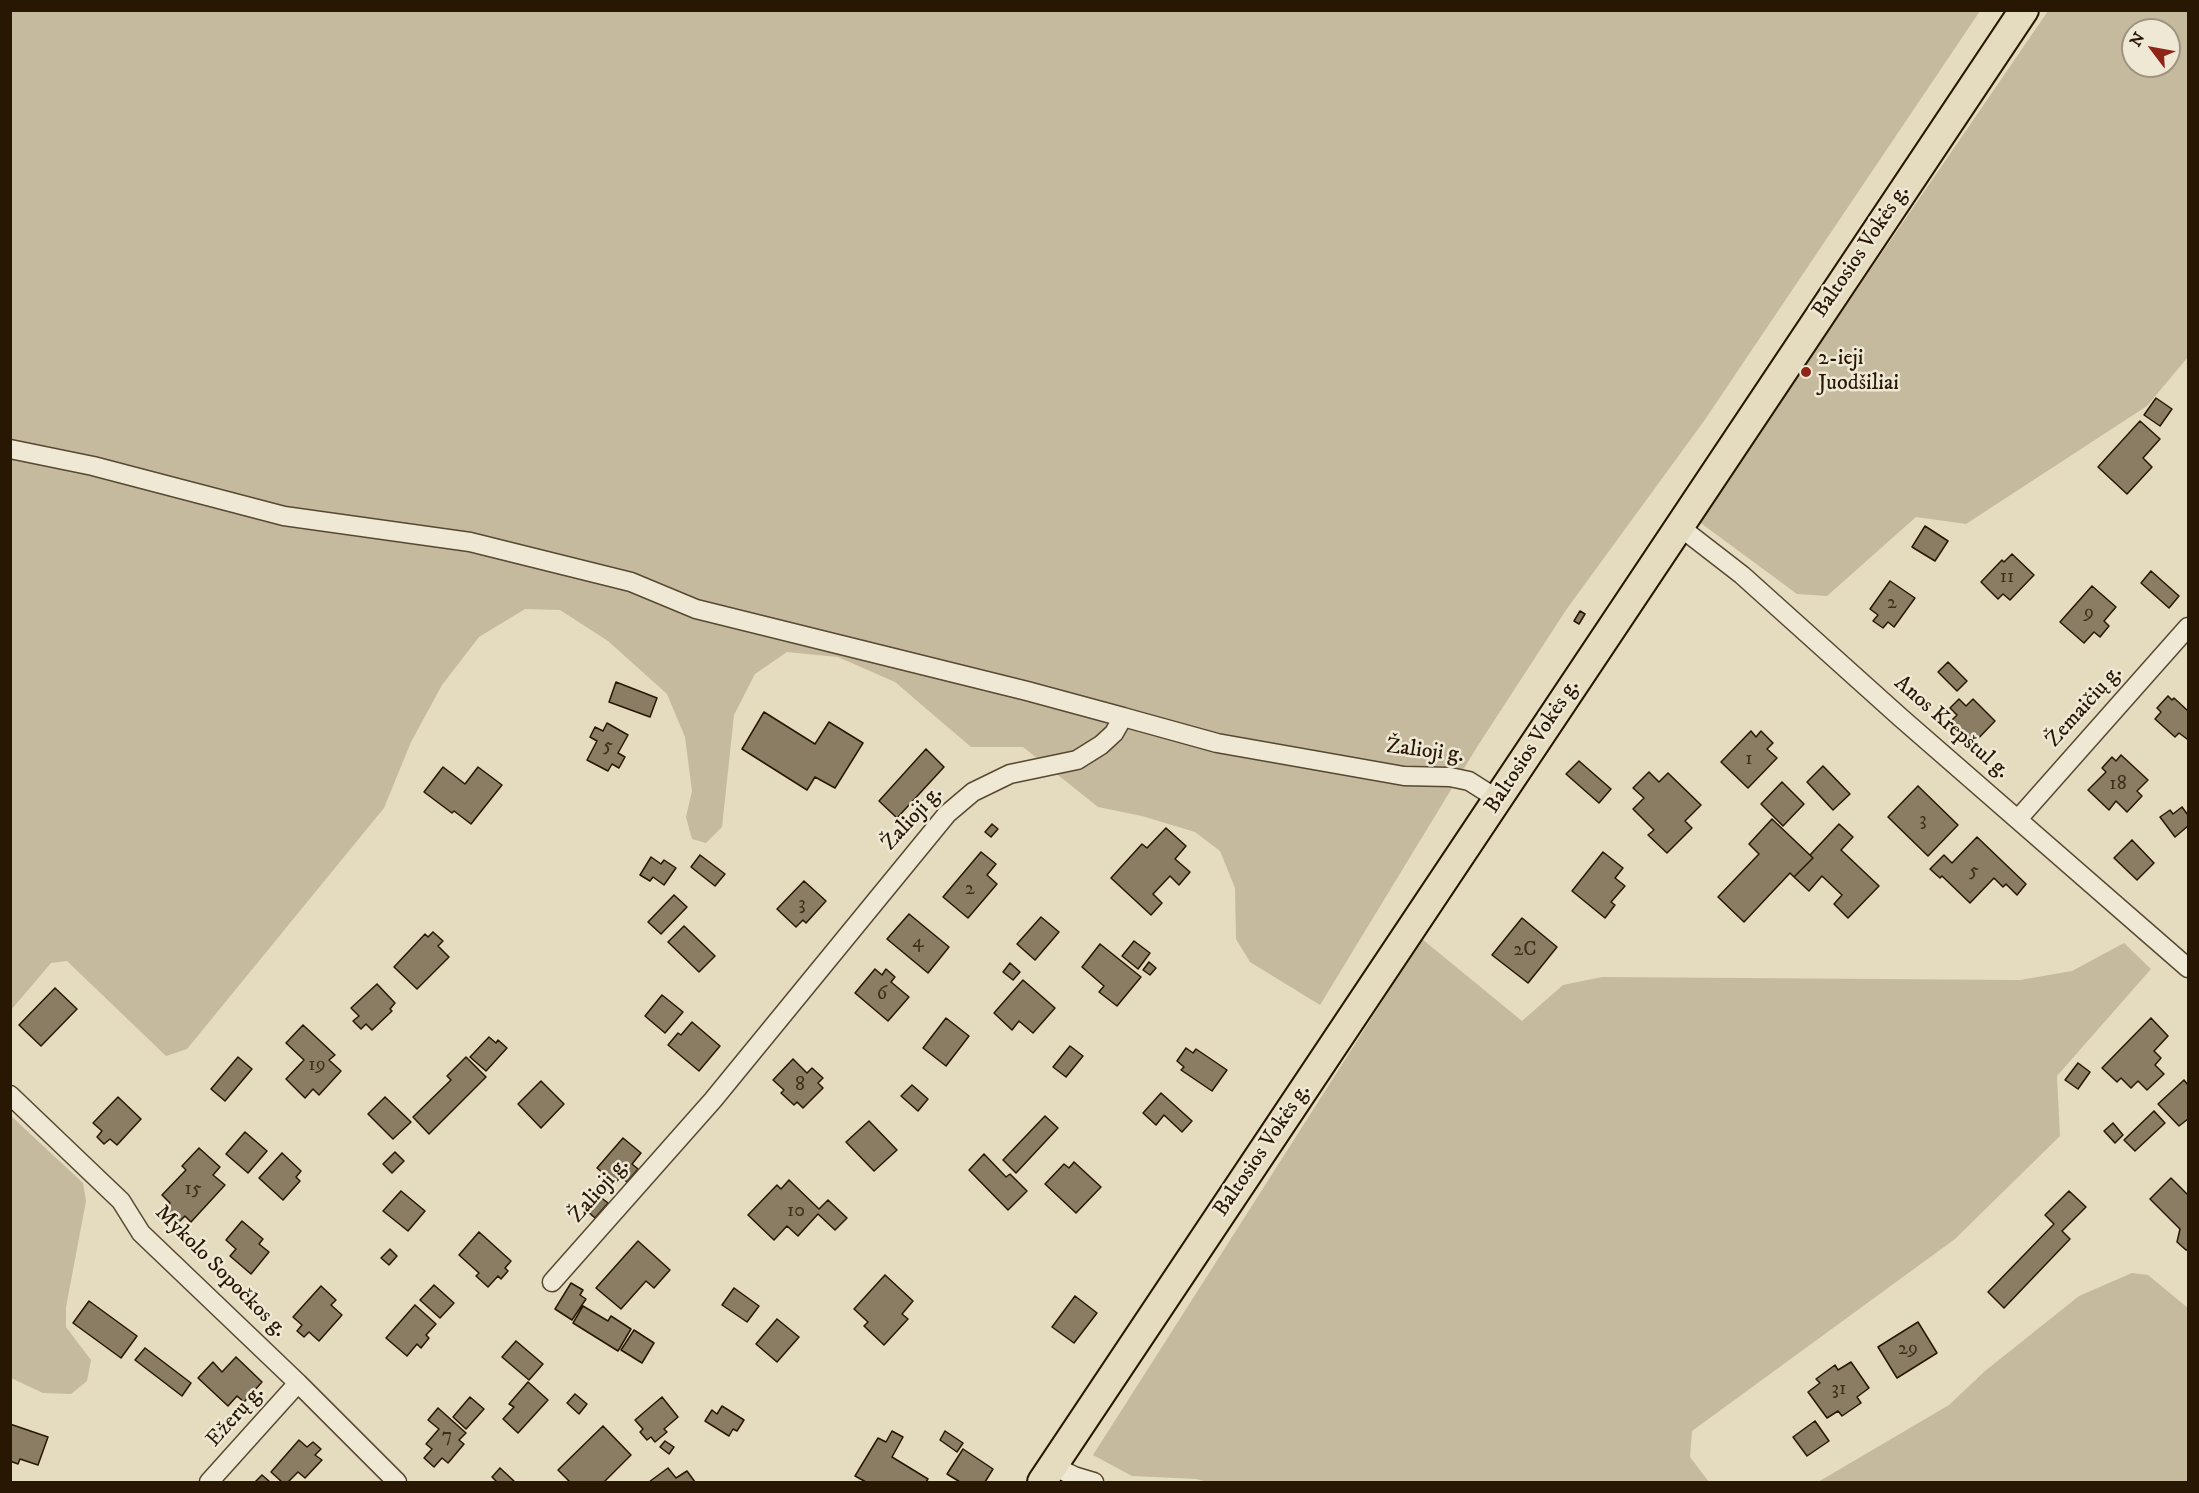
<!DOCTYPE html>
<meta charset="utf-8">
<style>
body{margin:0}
#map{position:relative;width:2199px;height:1493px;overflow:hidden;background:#e5dbbe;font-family:"IM FELL DW Pica",serif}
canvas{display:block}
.frame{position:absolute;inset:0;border:12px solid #281703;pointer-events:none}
.north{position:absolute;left:2121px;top:18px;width:60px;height:60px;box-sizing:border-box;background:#eee8d5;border:2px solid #9f9481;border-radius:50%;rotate:302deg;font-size:16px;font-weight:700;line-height:24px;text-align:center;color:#281703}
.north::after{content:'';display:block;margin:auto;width:21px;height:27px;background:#8f2418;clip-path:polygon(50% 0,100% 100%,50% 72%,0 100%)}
</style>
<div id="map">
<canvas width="2199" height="1493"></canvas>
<div class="frame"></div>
<div class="north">N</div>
</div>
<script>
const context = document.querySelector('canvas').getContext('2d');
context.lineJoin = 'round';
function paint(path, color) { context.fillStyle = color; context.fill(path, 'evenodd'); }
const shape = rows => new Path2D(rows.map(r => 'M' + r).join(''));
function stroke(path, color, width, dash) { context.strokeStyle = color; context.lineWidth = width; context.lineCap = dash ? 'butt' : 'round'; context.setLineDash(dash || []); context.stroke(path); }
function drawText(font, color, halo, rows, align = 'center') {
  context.font = font + ' "IM FELL DW Pica",serif'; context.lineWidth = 5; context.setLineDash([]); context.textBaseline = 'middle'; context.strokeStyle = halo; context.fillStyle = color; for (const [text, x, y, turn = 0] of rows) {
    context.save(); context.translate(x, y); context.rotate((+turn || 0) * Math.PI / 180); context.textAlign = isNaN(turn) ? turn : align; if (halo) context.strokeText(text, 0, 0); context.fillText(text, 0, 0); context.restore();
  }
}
const green = shape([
 [11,11,1980,11,1704,421,1566,610,1477,747,1320,1005,1250,962,1236,939,1235,888,1220,851,1195,832,1142,816,1098,807,1023,747,971,747,895,682,838,657,787,652,755,674,734,715,722,827,706,843,692,839,686,817,692,791,685,737,667,694,608,641,560,610,525,609,479,637,442,685,411,742,384,808,187,1049,166,1056,67,961,51,963,11,1010],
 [2048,11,2188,11,2188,357,2147,406,1966,524,1916,517,1827,596,1797,594,1698,521],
 [2133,30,2169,30,2169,66,2133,66],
 [1422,939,1522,1021,1563,985,1602,977,2020,980,2072,971,2124,943,2151,969,2057,1076,2060,1136,1955,1239,1692,1431,1690,1457,1709,1482,1208,1482,1196,1479,1132,1476,1093,1455],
 [11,1116,83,1183,86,1201,66,1307,66,1327,91,1360,87,1381,71,1394,43,1393,11,1378],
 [2132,1273,2148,1275,2188,1308,2188,1482,1818,1482,1949,1405,1985,1371,2079,1296]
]);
const building = shape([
 [2156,398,2172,409,2160,426,2144,415,2156,398],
 [2140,421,2160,439,2143,458,2152,467,2127,494,2098,467,2140,421],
 [1925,526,1948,541,1935,561,1912,547,1925,526],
 [2012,554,2034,575,2010,600,2003,594,1998,599,1981,582,2002,560,2004,562,2012,554],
 [2151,571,2179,596,2169,608,2141,583,2151,571],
 [1890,581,1915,598,1894,627,1888,622,1883,628,1873,621,1878,615,1870,609,1890,581],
 [2092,586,2116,607,2104,621,2109,626,2100,637,2094,632,2084,643,2060,622,2092,586],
 [1580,611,1585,614,1579,624,1574,621,1580,611],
 [1948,662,1967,681,1957,691,1938,672,1948,662],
 [616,682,657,698,650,717,609,702,616,682],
 [2168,696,2172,700,2174,698,2188,711,2188,737,2187,739,2179,733,2175,737,2155,719,2161,712,2157,708,2168,696],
 [1959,699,1966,706,1973,699,1995,721,1971,746,1948,724,1957,715,1950,708,1959,699],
 [764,712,815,744,829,722,863,743,835,788,815,777,807,790,742,749,764,712],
 [607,723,628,735,618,753,625,757,619,768,612,764,608,771,587,760,597,741,590,737,595,727,603,731,607,723],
 [1751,731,1756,737,1761,731,1773,743,1767,749,1777,758,1748,788,1721,762,1751,731],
 [926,749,944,767,897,818,879,801,926,749],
 [2121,755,2148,780,2137,791,2142,796,2127,812,2116,801,2109,810,2088,790,2106,772,2102,768,2112,757,2116,761,2121,755],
 [1579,761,1611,789,1599,803,1566,774,1579,761],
 [1823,766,1850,794,1833,810,1807,782,1823,766],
 [443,767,465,784,478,767,502,785,471,824,454,811,452,813,424,792,443,767],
 [1649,772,1659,782,1668,773,1701,805,1685,821,1692,828,1667,853,1648,835,1654,830,1633,809,1644,798,1633,788,1649,772],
 [1782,782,1804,804,1783,826,1761,804,1782,782],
 [1918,786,1958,825,1928,856,1888,817,1918,786],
 [2182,807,2188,815,2188,826,2175,837,2160,817,2170,810,2173,814,2182,807],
 [1772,819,1813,858,1794,877,1790,873,1744,922,1718,897,1759,854,1749,844,1772,819],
 [992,824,998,829,991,837,985,832,992,824],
 [1839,824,1853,837,1841,850,1879,886,1848,918,1834,904,1842,895,1822,876,1809,891,1794,877,1813,858,1810,855,1839,824],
 [1166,828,1186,846,1175,859,1190,872,1179,885,1170,876,1153,894,1162,903,1151,915,1111,878,1142,844,1147,848,1166,828],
 [1977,837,2026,884,2017,895,2006,884,2003,887,1994,878,1970,903,1942,876,1940,878,1930,869,1944,855,1952,863,1977,837],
 [2132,840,2154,863,2137,880,2114,858,2132,840],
 [981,852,996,864,987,875,997,884,968,918,943,897,981,852],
 [1603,852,1623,868,1615,878,1625,886,1611,902,1615,905,1605,918,1572,891,1603,852],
 [700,855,725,874,715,886,691,867,700,855],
 [651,857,661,864,664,860,676,868,664,885,653,877,650,881,640,875,651,857],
 [804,881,826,901,806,923,803,920,796,927,777,909,804,881],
 [674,895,687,907,661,934,648,922,674,895],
 [909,914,949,947,928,973,887,939,909,914],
 [1041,917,1059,932,1035,960,1017,944,1041,917],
 [1522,918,1557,947,1528,983,1492,955,1522,918],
 [684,926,715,956,699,972,668,942,684,926],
 [433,932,443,941,438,946,449,957,417,989,394,967,425,934,428,937,433,932],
 [1134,941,1150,953,1138,969,1122,956,1134,941],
 [1100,944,1141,977,1117,1006,1099,992,1104,986,1082,967,1100,944],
 [1149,962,1156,968,1150,975,1143,970,1149,962],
 [1010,963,1020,972,1013,980,1003,972,1010,963],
 [875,969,882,975,886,969,895,977,891,982,909,997,888,1021,855,993,875,969],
 [1023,980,1055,1008,1033,1033,1019,1021,1012,1030,994,1013,1023,980],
 [377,984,395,1003,390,1009,392,1011,372,1030,366,1024,361,1029,353,1021,359,1016,351,1008,377,984],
 [55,988,77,1009,41,1046,19,1025,55,988],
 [662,995,683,1012,665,1033,645,1016,662,995],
 [946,1018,969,1036,946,1066,923,1048,946,1018],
 [2151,1018,2168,1036,2154,1051,2161,1058,2155,1065,2164,1074,2147,1090,2138,1081,2131,1088,2121,1078,2117,1082,2102,1068,2151,1018],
 [692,1022,720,1046,699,1071,668,1045,678,1033,681,1035,692,1022],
 [303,1025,335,1055,329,1060,341,1071,319,1095,313,1089,305,1098,286,1079,304,1060,286,1043,303,1025],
 [489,1037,496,1043,498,1040,507,1048,486,1071,470,1057,489,1037],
 [1070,1046,1083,1056,1066,1077,1053,1067,1070,1046],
 [1186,1048,1193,1053,1196,1049,1227,1070,1212,1091,1181,1070,1184,1067,1177,1061,1186,1048],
 [238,1057,252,1069,225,1101,211,1089,238,1057],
 [466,1057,486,1077,429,1134,413,1117,451,1080,447,1076,466,1057],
 [793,1059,807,1073,812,1068,823,1078,818,1083,823,1088,803,1108,797,1102,794,1105,781,1093,784,1090,773,1080,793,1059],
 [2078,1063,2090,1072,2078,1089,2065,1080,2078,1063],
 [2184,1080,2188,1085,2188,1119,2179,1126,2158,1104,2184,1080],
 [541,1081,564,1104,541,1128,518,1104,541,1081],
 [912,1085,928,1099,918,1111,901,1096,912,1085],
 [1161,1093,1192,1121,1182,1132,1164,1115,1156,1125,1143,1113,1161,1093],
 [118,1097,141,1119,117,1145,110,1139,104,1144,97,1137,102,1131,93,1123,118,1097],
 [385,1097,411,1122,393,1139,368,1114,385,1097],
 [2154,1111,2165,1123,2135,1151,2124,1140,2154,1111],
 [1045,1116,1058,1128,1016,1173,1003,1160,1045,1116],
 [869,1121,897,1150,874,1171,846,1142,869,1121],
 [2113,1123,2123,1135,2115,1143,2104,1131,2113,1123],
 [245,1132,267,1151,248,1173,226,1154,245,1132],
 [623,1138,641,1153,632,1164,638,1169,627,1182,621,1177,615,1183,597,1168,623,1138],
 [199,1148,220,1167,213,1175,225,1185,191,1222,185,1216,176,1225,161,1212,170,1203,162,1195,186,1170,182,1166,199,1148],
 [395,1152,404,1161,392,1173,383,1164,395,1152],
 [282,1153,301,1171,296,1177,300,1181,283,1200,259,1178,282,1153],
 [984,1154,1006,1177,1010,1174,1027,1191,1008,1210,969,1170,984,1154],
 [1074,1162,1101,1187,1076,1213,1045,1184,1064,1164,1069,1168,1074,1162],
 [2171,1178,2188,1195,2188,1250,2186,1250,2177,1242,2180,1229,2150,1199,2171,1178],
 [789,1180,819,1209,828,1200,847,1218,835,1230,818,1214,798,1236,787,1226,774,1240,748,1215,777,1185,781,1189,789,1180],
 [401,1191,425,1211,408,1231,383,1211,401,1191],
 [2069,1191,2086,1207,2062,1231,2070,1239,2004,1308,1988,1292,2054,1224,2045,1215,2069,1191],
 [599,1196,608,1203,595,1218,586,1210,599,1196],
 [242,1221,263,1239,259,1244,269,1252,251,1274,230,1256,236,1249,226,1240,242,1221],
 [479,1232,511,1261,505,1268,508,1271,501,1279,498,1276,488,1287,476,1276,479,1273,459,1255,479,1232],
 [638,1241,670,1270,654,1288,646,1281,621,1309,596,1288,638,1241],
 [390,1249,397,1256,389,1265,381,1258,390,1249],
 [885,1275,913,1301,902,1314,908,1319,884,1345,864,1326,868,1322,854,1309,885,1275],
 [571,1283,583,1290,580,1295,586,1299,572,1320,555,1309,571,1283],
 [434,1285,454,1303,440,1318,420,1300,434,1285],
 [321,1286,336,1300,331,1305,342,1315,319,1341,309,1332,304,1337,297,1331,302,1325,293,1317,321,1286],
 [734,1288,759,1306,747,1322,722,1305,734,1288],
 [1075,1296,1097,1313,1074,1343,1052,1327,1075,1296],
 [89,1301,137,1336,121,1358,73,1323,89,1301],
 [415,1305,436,1324,426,1335,429,1338,421,1348,417,1344,407,1356,386,1338,415,1305],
 [583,1306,608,1321,611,1316,631,1329,618,1351,573,1323,583,1306],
 [777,1319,799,1337,777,1362,756,1344,777,1319],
 [1918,1322,1937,1353,1897,1378,1878,1347,1918,1322],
 [634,1330,654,1343,642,1363,621,1350,634,1330],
 [516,1341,543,1364,529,1380,502,1357,516,1341],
 [145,1348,191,1383,182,1396,135,1360,145,1348],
 [236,1357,262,1382,244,1402,237,1396,228,1406,198,1378,213,1362,222,1372,236,1357],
 [1851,1362,1869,1388,1857,1397,1861,1403,1842,1416,1838,1411,1827,1418,1808,1392,1820,1383,1816,1379,1835,1365,1838,1370,1851,1362],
 [528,1382,548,1400,518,1433,503,1419,514,1407,509,1404,528,1382],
 [575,1394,587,1404,579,1414,567,1403,575,1394],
 [470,1397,484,1409,466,1429,453,1417,470,1397],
 [662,1397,678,1417,664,1429,667,1432,655,1442,651,1437,647,1440,640,1432,643,1429,635,1420,662,1397],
 [722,1406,744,1420,737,1431,733,1429,729,1436,705,1421,712,1410,717,1414,722,1406],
 [438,1408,466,1433,459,1440,464,1444,448,1463,442,1458,434,1467,424,1458,432,1449,426,1444,439,1429,428,1420,438,1408],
 [1815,1421,1829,1441,1807,1456,1793,1437,1815,1421],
 [10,1424,48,1437,38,1465,20,1459,18,1464,10,1461,10,1424],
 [603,1426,631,1455,604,1482,570,1482,558,1470,603,1426],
 [892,1431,903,1437,892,1457,928,1479,926,1482,866,1482,855,1476,878,1438,886,1442,892,1431],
 [945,1431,963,1443,957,1452,940,1440,945,1431],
 [299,1440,307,1447,313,1442,321,1449,315,1455,322,1460,305,1478,298,1472,288,1482,282,1482,271,1472,299,1440],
 [665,1441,674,1447,669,1454,660,1447,665,1441],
 [963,1449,993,1469,985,1482,960,1482,947,1474,963,1449],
 [500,1468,515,1482,497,1482,492,1477,500,1468],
 [668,1468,676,1478,687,1471,695,1482,649,1482,668,1468],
 [262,1475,270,1482,255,1482,262,1475]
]);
const minor = shape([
 [10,449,93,466,284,516,470,542,631,582,696,609,1027,691,1123,717],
 [1680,527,1742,575,1900,717,2188,968],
 [2018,819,2188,627],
 [10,1095,121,1201,141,1233,298,1383,397,1482],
 [552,1282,713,1100,947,814,973,792,1010,774,1077,760,1101,745,1114,733,1123,717,1217,743,1404,776,1450,777,1469,781,1499,800],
 [1053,1466,1074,1476,1094,1482],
 [209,1482,298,1383]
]);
const primary = shape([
 [1042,1482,2024,10]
]);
const markers = [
 [1806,372,6,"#8f2418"]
];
const numberNames = [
 ["11",2007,578],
 ["2",1892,604],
 ["9",2089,614],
 ["5",608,747],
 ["1",1749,760],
 ["18",2118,785],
 ["3",1923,821],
 ["5",1974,872],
 ["2",970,890],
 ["3",802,905],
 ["4",918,943],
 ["2C",1525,951],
 ["6",882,995],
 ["19",317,1066],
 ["8",800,1086],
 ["15",193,1190],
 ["10",796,1212],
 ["29",1908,1350],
 ["31",1839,1390],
 ["7",447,1437]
];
const streetNames = [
 ["Baltosios Vokės g.",1862,252,-56],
 ["Žemaičių g.",2085,707,-48],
 ["Anos Krepštul g.",1951,728,41],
 ["Baltosios Vokės g.",1533,747,-57],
 ["Žalioji g.",1425,752,7],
 ["Žalioji g.",913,819,-48],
 ["Baltosios Vokės g.",1263,1151,-56],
 ["Žalioji g.",600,1191,-49],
 ["Mykolo Sopočkos g.",220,1272,45],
 ["Ežerų g.",236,1417,-48]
];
const poiNames = [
 ["2-ieji",1818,359],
 ["Juodšiliai",1818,384]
];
paint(green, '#c5ba9e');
paint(building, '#8a7d64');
stroke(building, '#281703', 1.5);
stroke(minor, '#574832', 21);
stroke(primary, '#281703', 32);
stroke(minor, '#eee8d5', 18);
stroke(primary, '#e5dbbe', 28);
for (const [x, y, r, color] of markers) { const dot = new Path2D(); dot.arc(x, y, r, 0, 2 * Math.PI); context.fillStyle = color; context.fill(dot); stroke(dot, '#eee8d5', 2); }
drawText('20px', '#40301b', null, numberNames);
drawText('22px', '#281703', '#eee8d5', streetNames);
drawText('22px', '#281703', '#eee8d5', poiNames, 'left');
</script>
